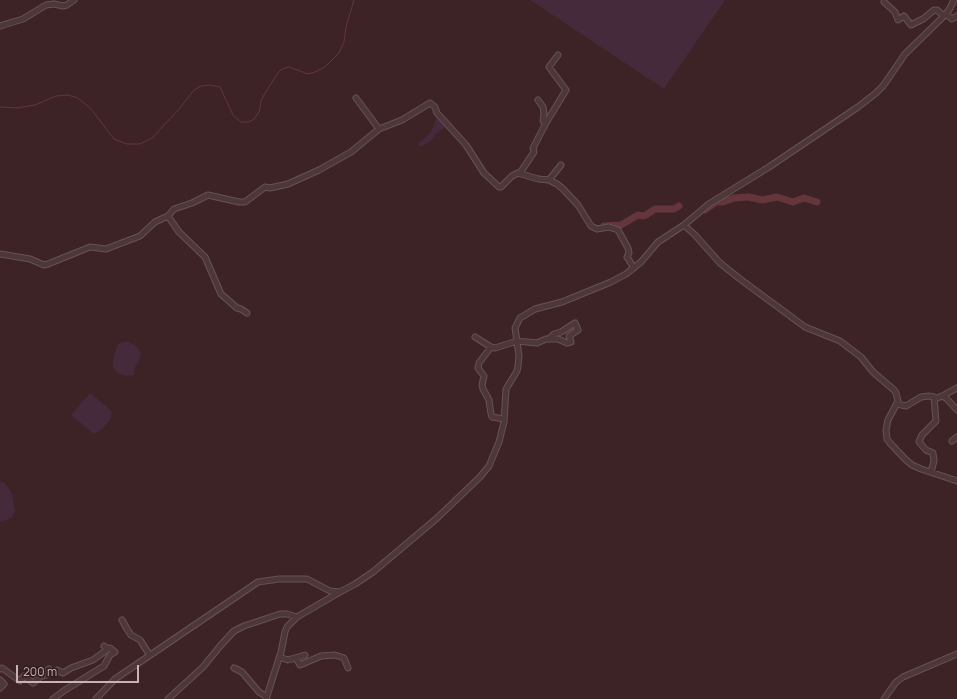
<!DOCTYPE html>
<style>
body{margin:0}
#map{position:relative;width:957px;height:699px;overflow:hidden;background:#3d2326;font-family:Manrope,sans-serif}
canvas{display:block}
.scale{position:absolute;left:16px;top:665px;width:123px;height:18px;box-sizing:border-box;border:2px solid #c8b2b4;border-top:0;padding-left:5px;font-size:12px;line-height:14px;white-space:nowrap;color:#c8b2b4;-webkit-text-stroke:3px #321c1e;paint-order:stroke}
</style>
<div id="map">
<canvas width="957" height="699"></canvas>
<div class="scale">200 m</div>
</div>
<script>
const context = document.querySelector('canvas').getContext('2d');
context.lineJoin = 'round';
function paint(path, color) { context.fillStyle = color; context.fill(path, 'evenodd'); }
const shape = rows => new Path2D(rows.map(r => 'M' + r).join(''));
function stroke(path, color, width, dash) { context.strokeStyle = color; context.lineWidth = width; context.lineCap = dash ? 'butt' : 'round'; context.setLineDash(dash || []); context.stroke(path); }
const green = shape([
 [530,0,725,0,664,89],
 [440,117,447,126,436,134,432,140,420,147,418,145,419,143,431,132,436,119],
 [123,342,129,342,136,346,141,353,139,361,135,367,134,375,127,376,119,374,113,368,113,359,118,344],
 [90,393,112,411,109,421,102,429,94,434,71,415],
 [0,482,5,483,12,494,15,511,11,518,0,522]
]);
const stream = shape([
 [0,107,17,108,35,105,56,96,68,95,78,98,91,109,114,139,127,144,140,144,152,138,180,108,194,90,201,86,209,85,220,87,233,115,241,122,249,122,254,119,259,112,261,101,264,95,277,74,282,69,289,67,308,74,315,72,325,67,339,53,344,42,346,27,354,0]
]);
const river = shape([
 [705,210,716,202,723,202,734,198,749,197,762,200,777,197,793,202,804,198,817,202],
 [604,226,621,225,638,215,643,216,646,215,655,209,674,209,679,206]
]);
const minor = shape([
 [884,2,895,12,898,20,904,16,911,25,923,19,934,10,937,10,944,16],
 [946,14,952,19,957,16],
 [0,26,23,19,46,5,54,4,63,6,67,5,74,0],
 [356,98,379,129],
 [538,100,543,107,544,114,543,121,546,123,566,90,549,67,558,55],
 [520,173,534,152,533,148,546,123],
 [549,180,561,165],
 [168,216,179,232,205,257,221,294,237,308,241,309,247,313],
 [684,225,695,235,720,263,740,279,805,327,840,341,861,357,873,372,894,390,896,393,898,401,888,420,886,430,887,439,890,443,905,459,912,465,921,469,957,481],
 [0,254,30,259,44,265,48,264,90,247,106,249,140,236,155,222,168,216,174,209,192,203,208,195,239,202,245,202,265,187,270,188,288,184,319,170,351,152,379,129,402,120,430,103,435,107,437,113,466,145,484,173,499,187,501,187,512,176,518,173,538,179,549,180,557,184,563,189,578,205,591,226,597,229,609,227,618,230,628,248,629,253,627,257,634,268],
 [475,337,491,347,495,348,517,341,537,343,546,339,558,339,567,343,571,342,569,336,578,330,575,323,561,332,554,334,549,339],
 [491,347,479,363,478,368,484,376,482,385,483,389,489,400,491,414,492,417,504,419],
 [942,396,957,388],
 [935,399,942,396,946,398,957,410],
 [897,404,906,406,921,397,929,396,934,397,936,421,922,435,919,442,926,450,933,453,934,461,931,472],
 [952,441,957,437],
 [122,620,127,629,131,635,140,640,149,654],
 [279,657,288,660,305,655],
 [296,658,300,665,321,656,335,655,344,658,348,668],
 [234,668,242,672,259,692,267,697],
 [0,669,2,668,20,681,24,676,33,683,49,669],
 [43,676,53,673,57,670,63,673,71,668,93,660,108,649,104,646],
 [0,680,4,684,0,688],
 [53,699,65,690,104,666,110,655,115,652,110,648,108,649],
 [96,699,115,679,258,582,279,579,307,579,330,591,340,592,355,584,373,572,436,519,480,477,489,466,499,442,504,422,506,389,517,371,518,366,519,356,515,328,520,318,535,309,562,302,611,282,626,274,641,262,658,242,684,225,709,204,769,167,858,107,876,93,883,86,905,54,944,16,949,10,954,0],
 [168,699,203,667,221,645,234,631,244,626,280,614,287,614,297,617],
 [266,699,281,652,285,632,287,627,297,617,340,592],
 [884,699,896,682,903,677,957,654]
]);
paint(green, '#442a3b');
stroke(stream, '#64363b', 1);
stroke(river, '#64363b', 7);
stroke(minor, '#685254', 7);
stroke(minor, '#4d3739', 5);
</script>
